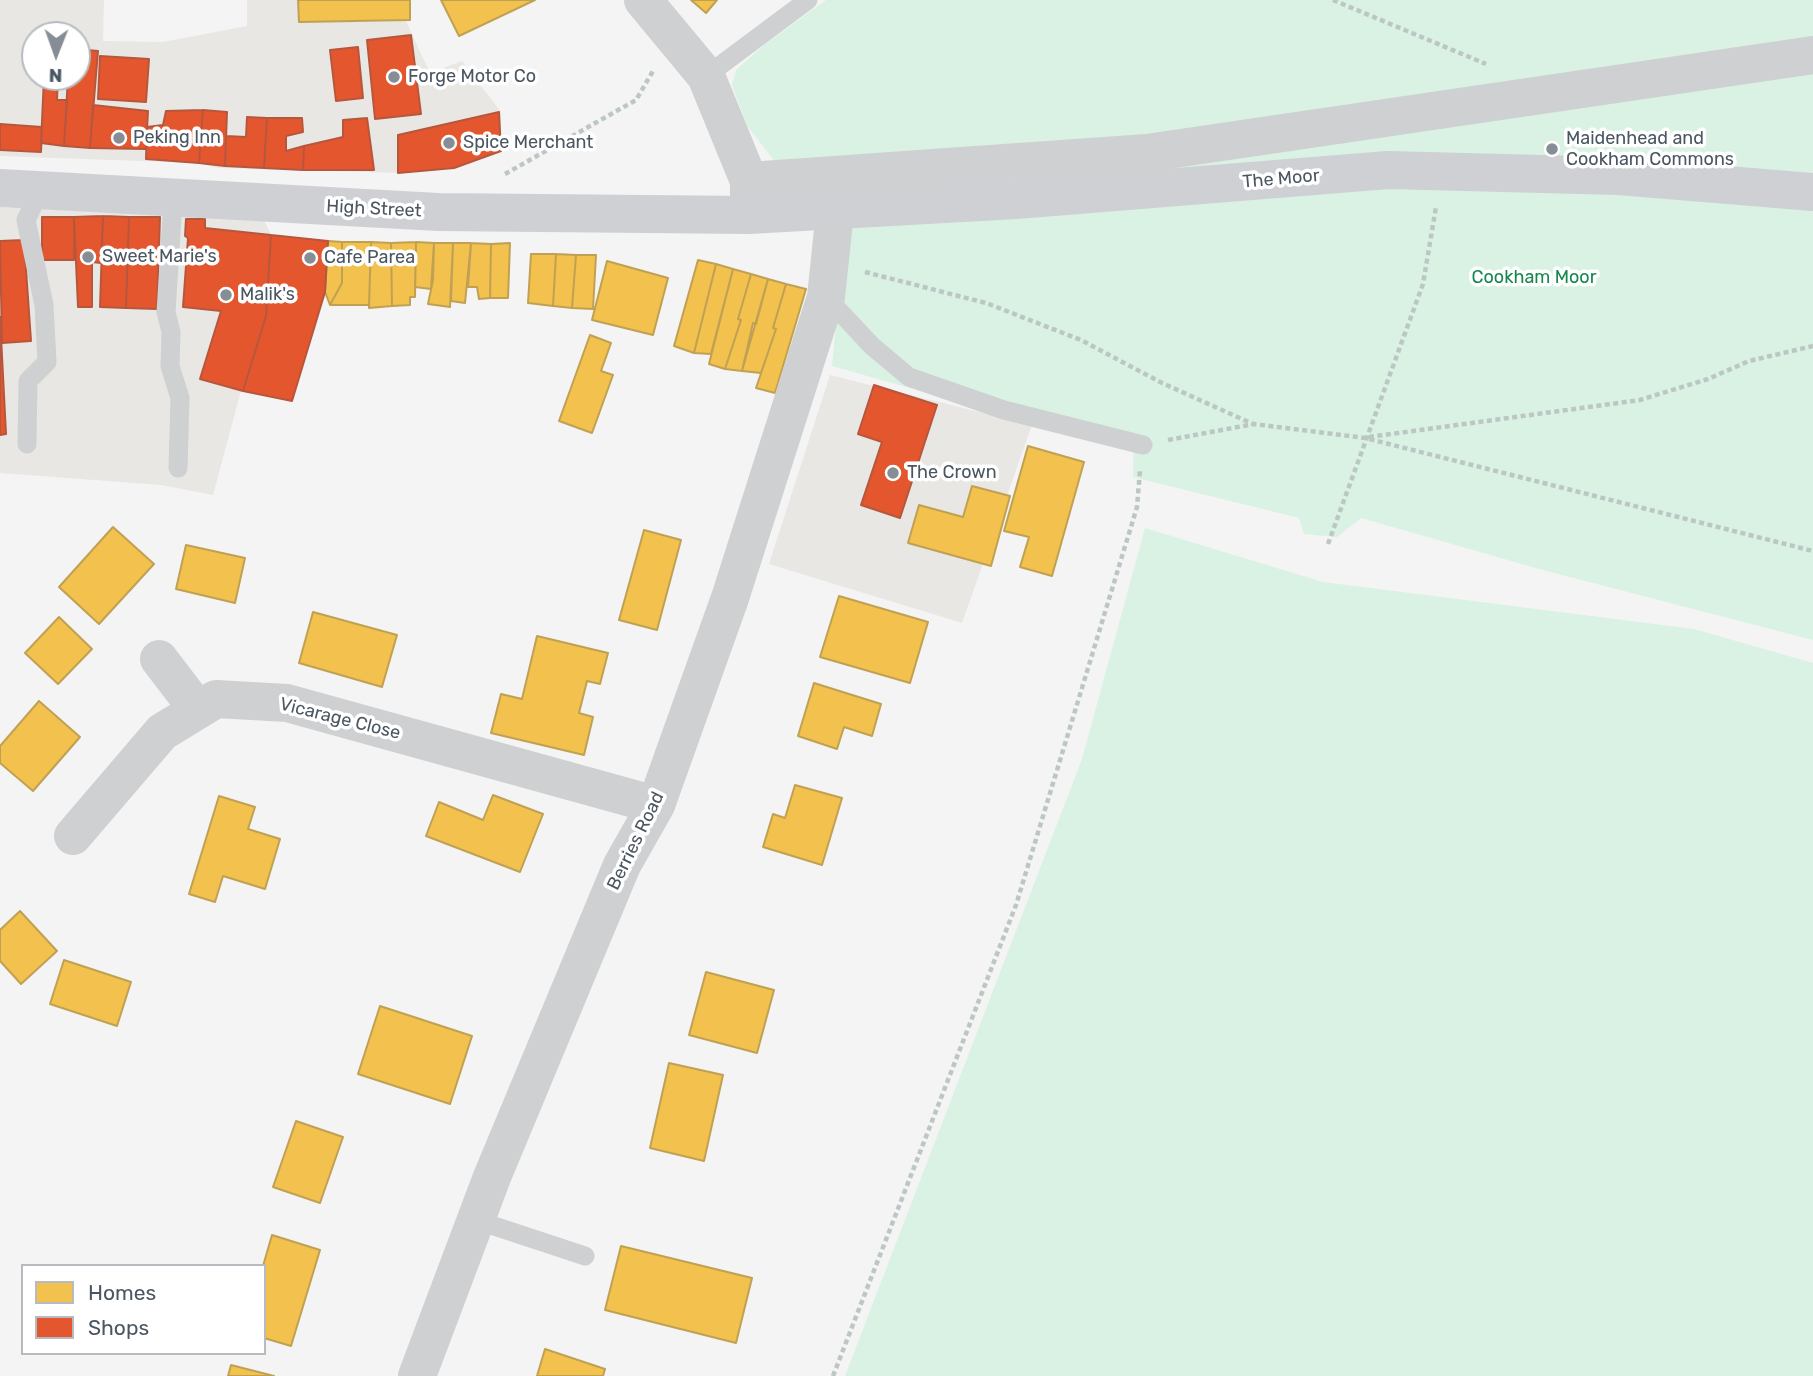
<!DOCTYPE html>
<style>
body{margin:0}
#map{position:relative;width:1813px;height:1376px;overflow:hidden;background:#f4f4f4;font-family:Rubik,sans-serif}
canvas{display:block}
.legend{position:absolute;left:21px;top:1264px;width:245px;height:91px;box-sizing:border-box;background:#fff;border:2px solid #b7bbc0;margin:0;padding:9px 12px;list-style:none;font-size:21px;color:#4a5661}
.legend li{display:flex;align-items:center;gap:14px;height:35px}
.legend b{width:35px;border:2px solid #b7bbc0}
.north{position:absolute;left:21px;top:21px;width:70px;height:70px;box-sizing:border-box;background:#fff;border:2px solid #b7bbc0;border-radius:50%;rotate:181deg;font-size:19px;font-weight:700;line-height:28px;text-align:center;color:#4a5661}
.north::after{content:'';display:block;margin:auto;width:24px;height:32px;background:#868d94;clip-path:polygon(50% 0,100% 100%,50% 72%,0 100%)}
</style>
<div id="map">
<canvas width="1813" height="1376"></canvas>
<ul class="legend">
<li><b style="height:19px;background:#f2c14e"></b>Homes</li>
<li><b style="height:19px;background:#e4572e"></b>Shops</li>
</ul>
<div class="north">N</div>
</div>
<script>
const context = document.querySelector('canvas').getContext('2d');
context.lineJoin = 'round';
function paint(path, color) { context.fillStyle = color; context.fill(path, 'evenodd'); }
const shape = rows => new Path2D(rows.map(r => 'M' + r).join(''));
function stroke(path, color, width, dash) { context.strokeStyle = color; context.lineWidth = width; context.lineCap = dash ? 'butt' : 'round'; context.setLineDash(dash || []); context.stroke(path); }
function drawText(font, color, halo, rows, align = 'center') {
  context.font = font + ' Rubik,sans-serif'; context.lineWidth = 7; context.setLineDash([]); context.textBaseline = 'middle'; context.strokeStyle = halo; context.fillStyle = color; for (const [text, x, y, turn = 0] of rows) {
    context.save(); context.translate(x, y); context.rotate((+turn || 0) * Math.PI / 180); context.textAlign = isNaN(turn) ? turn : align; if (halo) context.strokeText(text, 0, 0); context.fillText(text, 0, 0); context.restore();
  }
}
const commercial = shape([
 [0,0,104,0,103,41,163,42,247,26,247,0,353,0,356,22,406,21,430,73,462,61,501,112,500,152,451,168,404,173,218,168,196,163,0,156],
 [35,35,77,35,77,77,35,77],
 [0,207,264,220,271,235,270,283,213,495,161,485,0,473],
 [830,375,1032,425,962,623,769,564]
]);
const green = shape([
 [826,0,1813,0,1813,640,1539,569,1361,518,1337,537,1304,534,1299,518,1133,477,1134,440,934,395,832,366,841,268,792,183,747,126,732,85,736,70,764,45],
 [1145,528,1323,582,1694,629,1813,663,1813,1376,845,1376,1082,759]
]);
const homes = shape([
 [298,0,410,0,410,20,299,22,298,0],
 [441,0,535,0,459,36,441,0],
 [691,0,717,0,706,13,691,0],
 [328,241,342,242,342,283,330,305,325,292,328,241],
 [342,242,371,242,369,305,330,305,342,283,342,242],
 [371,242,391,243,392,306,369,308,371,242],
 [416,242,434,243,431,289,415,287,416,242],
 [416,242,415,297,410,297,410,305,392,306,391,243,416,242],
 [434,243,453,243,450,307,428,304,433,280,434,243],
 [453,243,471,243,465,303,451,301,453,243],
 [471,243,491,244,490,298,479,299,477,287,468,287,471,243],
 [510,243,508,298,490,298,491,244,510,243],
 [531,254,556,254,553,306,528,303,531,254],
 [556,254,576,255,572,308,553,306,556,254],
 [576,255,596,255,593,309,572,308,576,255],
 [698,260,716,264,694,353,674,346,698,260],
 [607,261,668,278,653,335,592,320,607,261],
 [716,264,733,269,711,354,694,353,716,264],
 [733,269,751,274,738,319,741,320,725,369,709,364,733,269],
 [751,274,768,279,756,324,753,323,742,371,725,369,741,320,738,319,751,274],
 [768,279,786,284,773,328,776,329,761,373,742,371,768,279],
 [786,284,806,289,775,393,756,388,776,329,773,328,786,284],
 [590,335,611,343,601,371,613,375,592,433,559,421,590,335],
 [1028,446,1084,462,1052,576,1020,567,1029,537,1004,531,1028,446],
 [972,486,1010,496,991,566,908,543,919,505,963,517,972,486],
 [113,527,154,564,99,624,59,587,113,527],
 [644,530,681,540,657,630,619,620,644,530],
 [186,545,245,558,235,603,176,589,186,545],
 [839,596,928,622,910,683,820,657,839,596],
 [313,612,397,635,382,687,299,663,313,612],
 [59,617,92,649,58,684,25,653,59,617],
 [537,636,608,653,600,684,587,681,579,713,593,717,584,755,491,733,501,694,522,699,537,636],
 [814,683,881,704,872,736,844,727,837,749,798,736,814,683],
 [39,701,80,737,33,791,0,763,0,746,39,701],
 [795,785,842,798,822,865,763,847,773,814,785,818,795,785],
 [493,795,543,814,520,872,426,836,439,802,483,820,493,795],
 [219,796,255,807,248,829,280,839,265,889,223,876,215,902,189,894,219,796],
 [20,911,57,951,21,984,0,961,0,930,20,911],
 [64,960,131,982,117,1026,50,1004,64,960],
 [706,972,774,990,757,1053,689,1035,706,972],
 [380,1006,472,1036,450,1104,358,1074,380,1006],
 [669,1063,723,1075,704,1161,650,1148,669,1063],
 [296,1121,343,1137,320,1203,273,1187,296,1121],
 [272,1235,320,1250,291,1346,264,1338,263,1266,272,1235],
 [621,1246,752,1278,736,1343,605,1310,621,1246],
 [545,1349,605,1369,603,1376,537,1376,545,1349],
 [231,1365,274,1376,228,1376,231,1365]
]);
const shops = shape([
 [411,35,421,114,375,119,367,40,411,35],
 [358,47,363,98,336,101,330,50,358,47],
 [77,49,98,51,90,148,64,146,68,77,77,77,77,49],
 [100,56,149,59,146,102,98,99,100,56],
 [44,77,58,77,57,100,67,100,64,146,41,143,44,77],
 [93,105,148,111,146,149,90,148,93,105],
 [203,110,199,163,146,159,147,127,163,125,166,111,203,110],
 [203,110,227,112,225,166,199,163,203,110],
 [499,112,501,151,454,168,398,173,398,135,499,112],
 [247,117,267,118,264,168,225,166,226,136,246,137,247,117],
 [267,118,302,118,303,132,286,136,286,151,304,146,303,170,264,168,267,118],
 [367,118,374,170,303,170,304,146,343,137,343,120,367,118],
 [0,124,42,127,41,152,0,150,0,124],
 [103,216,101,263,92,262,92,307,78,307,74,217,103,216],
 [103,216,129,217,126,308,100,307,103,216],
 [42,217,74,217,74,260,42,260,42,217],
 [129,217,160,217,157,309,126,308,129,217],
 [186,219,205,219,205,228,271,235,266,316,243,391,200,379,221,311,183,307,188,238,185,236,186,219],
 [271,235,328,241,325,292,292,401,243,391,266,316,271,235],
 [24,240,31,341,2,343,0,241,24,240],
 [0,317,6,434,0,435,0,317],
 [874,385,937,405,900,518,861,505,882,442,858,434,874,385]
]);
const path = shape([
 [1333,0,1486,64],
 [505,174,636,100,653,71],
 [865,272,986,303,1081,340,1162,383,1253,424],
 [1369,437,1640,400,1708,379,1749,361,1813,346],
 [1168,440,1254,424,1365,438,1813,551],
 [1328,544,1423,284,1436,207],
 [833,1376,1016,905,1137,507,1140,470]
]);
const service = shape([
 [706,76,808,0],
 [173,200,166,312,171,332,170,366,180,398,178,468],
 [826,297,872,346,909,377,1004,410,1143,445],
 [27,444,28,381,47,362,44,305,26,220,40,191],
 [476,1220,585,1256]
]);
const minor = shape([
 [643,0,706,76,749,181,749,205],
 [749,181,1147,153,1813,55],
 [159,659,198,710],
 [73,836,162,732,216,699,287,703,656,805],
 [417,1376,492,1177,622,865,656,805,730,598,826,297,835,211]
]);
const secondary = shape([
 [0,188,438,212,749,215,1016,200,1388,170,1619,176,1813,192]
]);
const markers = [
 [394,77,7,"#868d94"],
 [119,138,7,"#868d94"],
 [449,143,7,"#868d94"],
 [1552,149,7,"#868d94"],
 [88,257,7,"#868d94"],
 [310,258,7,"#868d94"],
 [226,295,7,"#868d94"],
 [893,473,7,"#868d94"]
];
const poiNames = [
 ["Forge Motor Co",408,77],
 ["Peking Inn",133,138],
 ["Maidenhead and",1566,139],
 ["Cookham Commons",1566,160],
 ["Spice Merchant",463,143],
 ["Sweet Marie's",102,257],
 ["Cafe Parea",324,258],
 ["Malik's",240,295],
 ["The Crown",907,473]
];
const streetNames = [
 ["The Moor",1281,179,-5],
 ["High Street",374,209,3],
 ["Vicarage Close",340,719,14],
 ["Berries Road",636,841,-64]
];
const parkNames = [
 ["Cookham Moor",1534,278]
];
paint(commercial, '#e8e7e3');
paint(green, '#d9f2e3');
paint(homes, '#f2c14e');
stroke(homes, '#c0a154', 2);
paint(shops, '#e4572e');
stroke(shops, '#b6573d', 2);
stroke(path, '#bcc7c4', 4.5, [5, 3.5]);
stroke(service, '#ced0d2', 19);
stroke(minor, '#ced0d2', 38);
stroke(secondary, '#ced0d4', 38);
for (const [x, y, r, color] of markers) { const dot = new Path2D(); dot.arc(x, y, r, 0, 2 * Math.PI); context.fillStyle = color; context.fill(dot); stroke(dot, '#fff', 2.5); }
drawText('18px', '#4a5661', '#fff', poiNames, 'left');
drawText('18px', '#4a5661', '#fff', streetNames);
drawText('18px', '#17864f', '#fff', parkNames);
</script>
